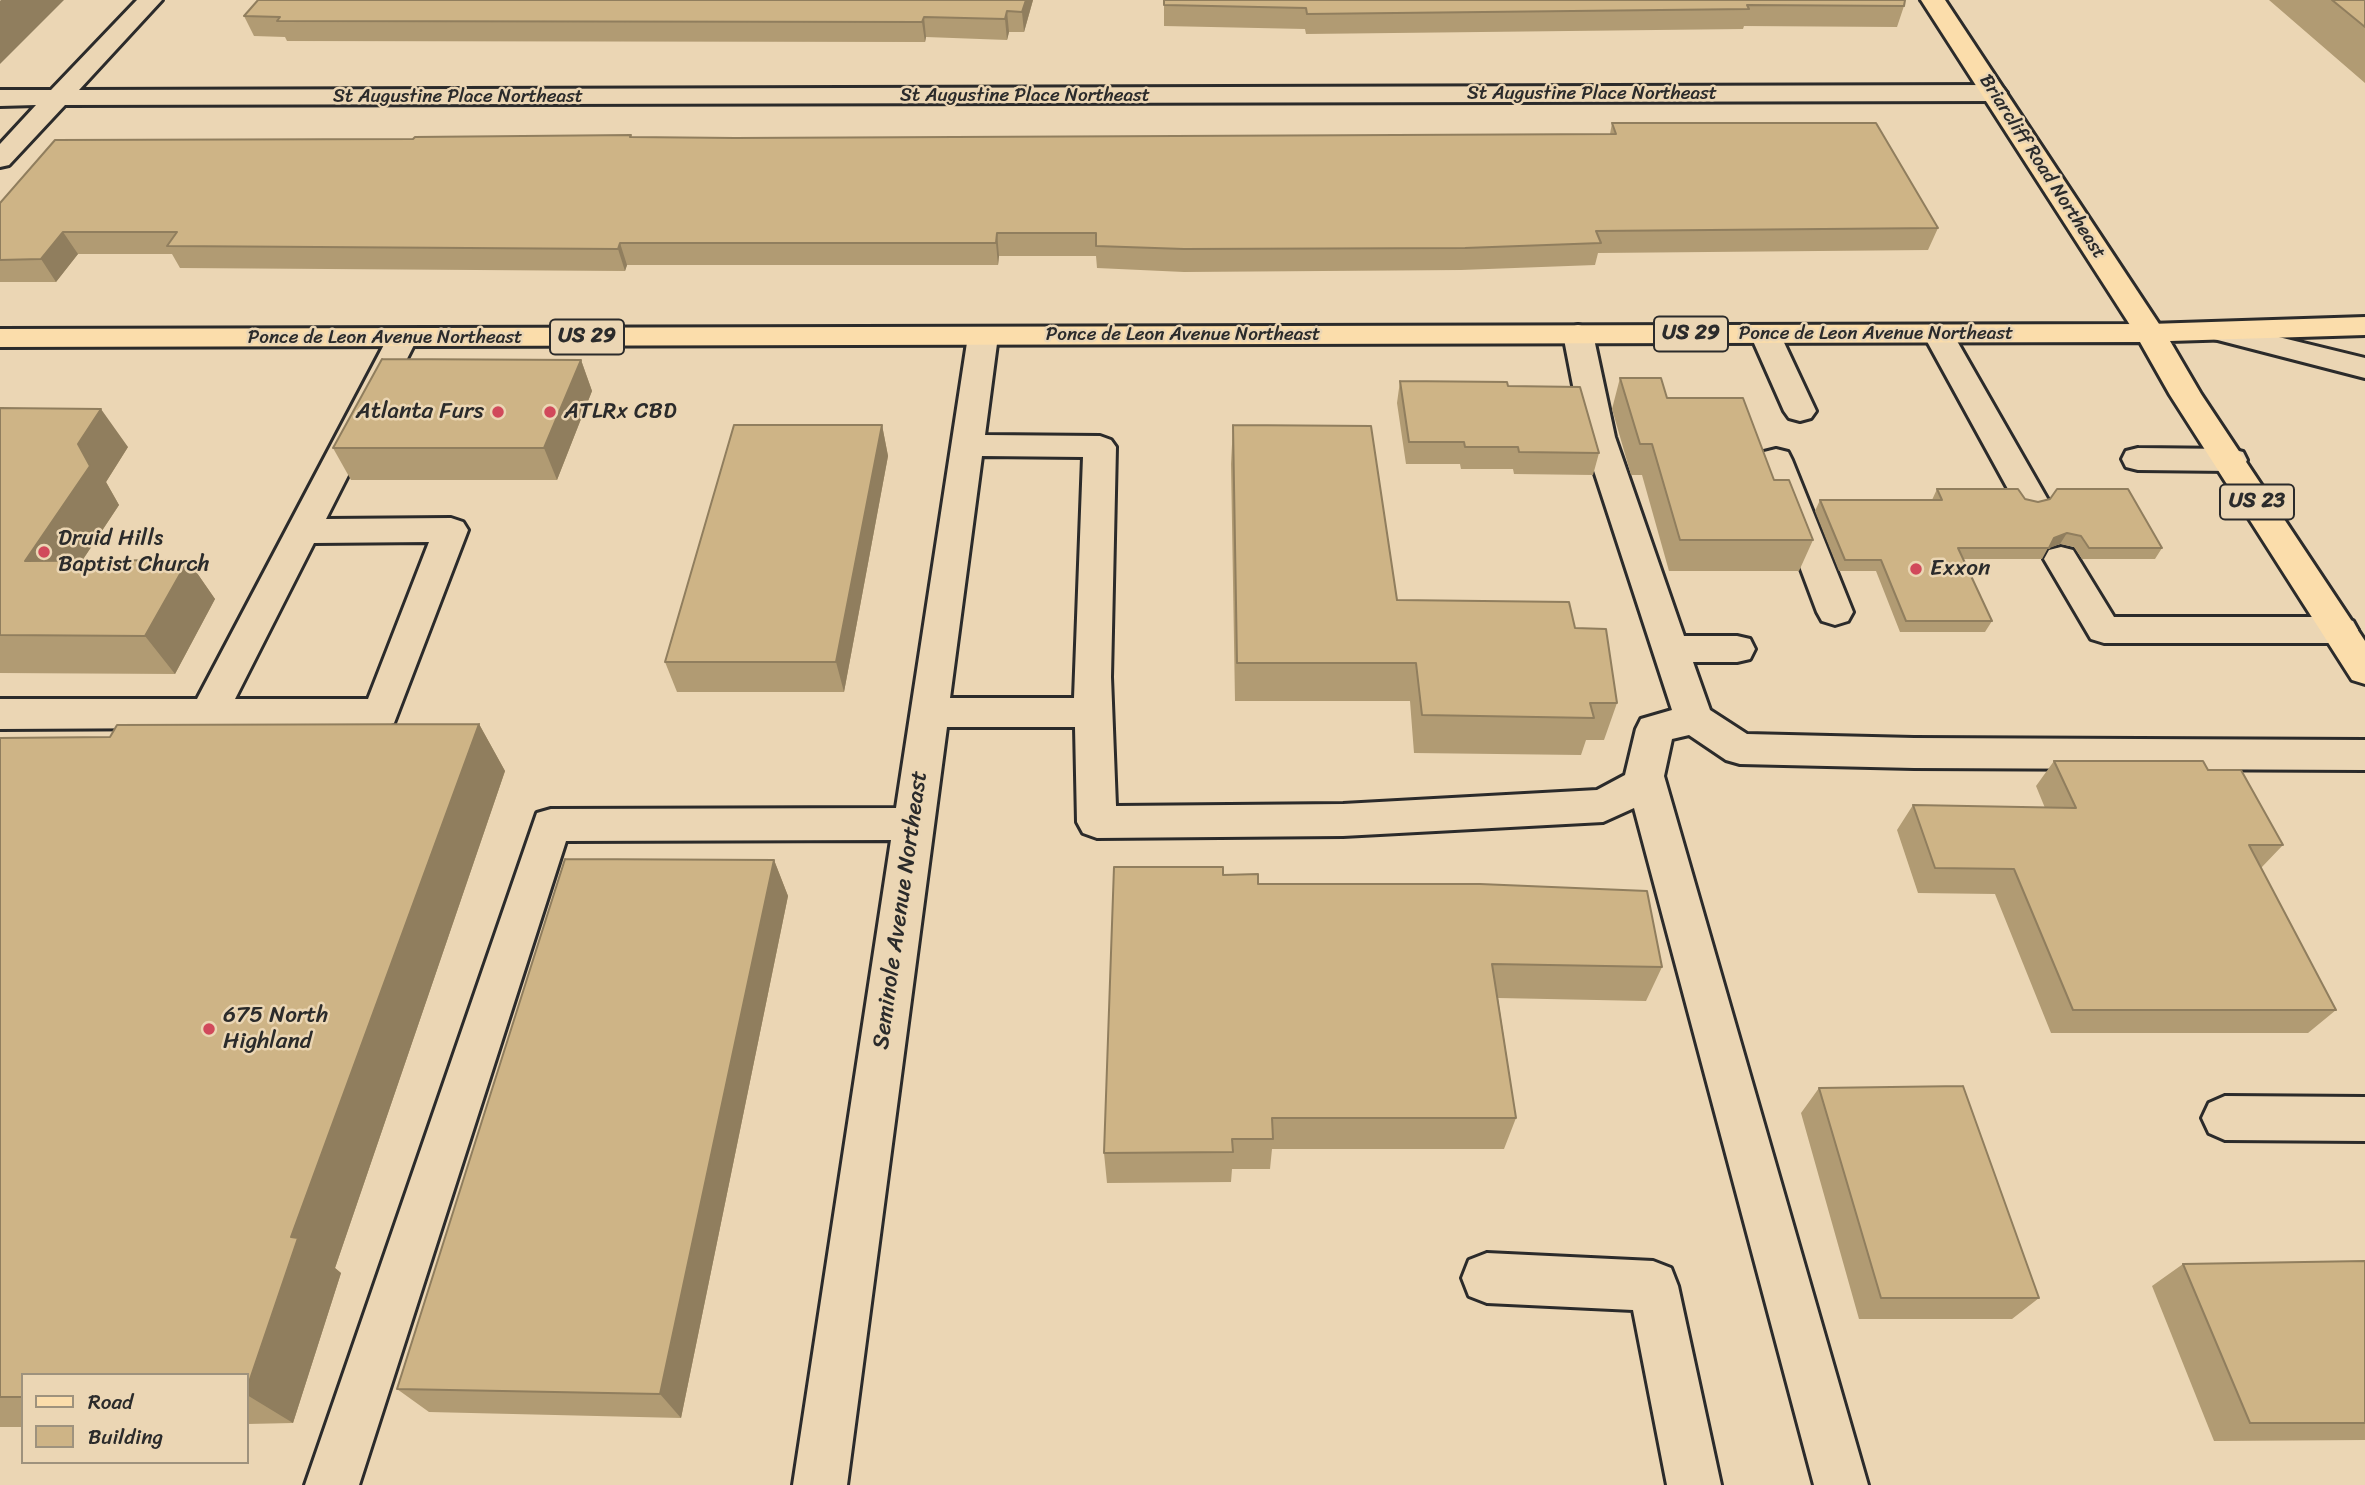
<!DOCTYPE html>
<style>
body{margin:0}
#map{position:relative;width:2365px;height:1485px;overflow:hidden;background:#ebd6b4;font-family:Sriracha,sans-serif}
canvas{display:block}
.legend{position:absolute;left:21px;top:1373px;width:228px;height:91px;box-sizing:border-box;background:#ebd6b4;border:2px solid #9e927d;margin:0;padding:9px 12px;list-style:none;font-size:21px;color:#2b2b2b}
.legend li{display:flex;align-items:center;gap:14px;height:35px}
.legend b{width:35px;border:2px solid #9e927d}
</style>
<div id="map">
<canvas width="2365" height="1485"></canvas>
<ul class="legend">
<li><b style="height:9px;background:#fbddab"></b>Road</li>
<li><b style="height:19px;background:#ceb486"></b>Building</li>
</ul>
</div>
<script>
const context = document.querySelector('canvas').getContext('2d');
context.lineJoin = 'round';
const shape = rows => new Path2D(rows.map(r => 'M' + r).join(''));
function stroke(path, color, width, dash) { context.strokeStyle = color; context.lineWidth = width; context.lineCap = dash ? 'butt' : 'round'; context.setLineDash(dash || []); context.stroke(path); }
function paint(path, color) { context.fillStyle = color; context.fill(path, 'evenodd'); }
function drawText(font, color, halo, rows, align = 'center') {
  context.font = font + ' Sriracha,sans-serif'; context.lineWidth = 5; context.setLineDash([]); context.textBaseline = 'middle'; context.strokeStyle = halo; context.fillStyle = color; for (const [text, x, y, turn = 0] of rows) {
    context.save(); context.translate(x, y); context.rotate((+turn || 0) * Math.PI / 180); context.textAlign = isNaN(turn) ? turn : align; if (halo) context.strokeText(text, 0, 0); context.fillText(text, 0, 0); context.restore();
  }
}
const minor = shape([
 [137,0,162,0,79,90,1994,85,2003,88,2007,93,2003,98,1994,101,65,105,9,165,0,167,0,144,36,105,0,106,0,90,51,90,137,0],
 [2221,323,2365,358,2365,378,2210,338,2206,332,2210,326,2221,323],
 [1578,325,1589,328,1593,334,1615,437,1684,636,1737,636,1750,639,1755,649,1750,659,1737,662,1693,662,1710,710,1747,734,1914,738,2365,740,2365,770,1914,768,1740,764,1726,760,1689,735,1672,739,1664,776,1868,1485,1814,1485,1634,808,1603,822,1343,836,1097,838,1083,833,1077,822,1075,727,947,727,847,1485,793,1485,891,840,566,841,359,1485,305,1485,537,813,551,809,896,808,968,336,972,330,983,327,994,330,998,336,985,435,1100,436,1111,440,1116,447,1111,677,1116,806,1343,804,1597,790,1625,775,1636,729,1641,719,1672,710,1583,437,1563,334,1567,328,1578,325],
 [982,456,1083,457,1074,698,950,698,982,456],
 [1765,325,1776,328,1780,334,1816,411,1811,418,1800,421,1789,418,1784,411,1750,334,1754,328,1765,325],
 [1938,325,1949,328,1953,334,2048,500,2043,508,2031,511,2019,508,2014,500,1923,334,1927,328,1938,325],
 [402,330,413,333,417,339,326,519,451,518,463,522,468,530,394,723,381,727,0,729,0,699,197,699,387,339,391,333,402,330],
 [429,542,368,699,235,699,314,543,429,542],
 [2138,448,2231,449,2243,452,2247,460,2243,468,2231,471,2138,470,2126,467,2122,459,2126,451,2138,448],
 [1776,449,1788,452,1792,460,1853,612,1848,621,1835,625,1822,621,1817,612,1760,460,1764,452,1776,449],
 [2061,547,2073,550,2114,617,2340,617,2353,621,2358,630,2353,639,2340,643,2104,643,2091,639,2044,559,2049,550,2061,547],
 [2225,1096,2365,1097,2365,1141,2225,1140,2209,1133,2202,1118,2209,1103,2225,1096],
 [1487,1253,1653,1261,1671,1268,1678,1286,1721,1485,1667,1485,1633,1310,1487,1303,1469,1296,1462,1278,1469,1260,1487,1253]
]);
const major = shape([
 [1921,0,1945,0,2165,333,2161,339,2150,342,2139,339,1921,0]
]);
const highway = shape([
 [2365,317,2365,335,2170,341,2201,394,2365,641,2365,684,2352,680,2170,395,2140,342,0,347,0,329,2150,324,2365,317]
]);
const wall = shape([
 [258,0,1033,0,1024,32,1009,32,1007,40,926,37,925,42,287,41,285,37,254,36,244,16],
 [1164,0,1904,6,1897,27,1744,26,1743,29,1306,34,1305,29,1164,26],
 [2269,0,2365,0,2365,83],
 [1612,123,1938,228,1928,250,1598,253,1595,265,1461,270,1184,272,1097,268,1096,256,999,256,998,265,627,265,625,271,180,268,172,254,78,254,56,282,0,282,0,203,413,139,632,137,735,138,1610,134],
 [581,360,592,391,557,480,351,480,333,448],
 [1620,378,1667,398,1774,480,1813,540,1799,571,1669,571,1642,475,1631,475,1612,409],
 [1400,381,1508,386,1599,453,1593,475,1514,474,1513,469,1461,469,1460,464,1406,464,1397,403],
 [0,408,128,447,106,482,119,505,82,561,188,560,215,599,175,674,0,673],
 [882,425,888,456,844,692,677,692,665,662],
 [1233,425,1397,600,1575,628,1617,703,1604,740,1586,740,1581,755,1414,753,1410,701,1235,701,1231,464],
 [1937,489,2025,499,2162,548,2155,559,2082,559,2074,547,2060,544,2048,548,2042,559,1963,559,1992,621,1985,632,1900,632,1876,571,1839,571,1815,511,1820,500,1932,500],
 [479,724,505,771,335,1268,341,1273,293,1423,247,1424,247,1375,23,1375,23,1427,0,1427,0,738,110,737],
 [2054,761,2208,770,2283,845,2261,868,2336,1010,2308,1033,2051,1033,1995,894,1918,893,1897,830,1913,805,2045,808,2036,786],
 [774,860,788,896,681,1418,429,1412,397,1389],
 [1223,875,1258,884,1662,967,1646,1001,1498,998,1516,1118,1504,1149,1272,1149,1270,1169,1232,1169,1231,1182,1107,1183,1104,1153],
 [1819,1088,2039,1298,2012,1319,1859,1319,1801,1113],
 [2365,1261,2365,1440,2214,1441,2152,1286,2183,1264]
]);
const shadedWall = shape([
 [1,0,64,0,0,64,0,1],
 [1026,0,1033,0,1024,32,1022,12],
 [1007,11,1009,32,1007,40,1005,19],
 [924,17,926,37,925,42,922,22],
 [63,232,78,254,56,282,41,259],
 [997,233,999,256,998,265,996,243],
 [620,243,627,265,625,271,618,249],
 [581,360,592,391,557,480,544,448],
 [101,409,128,447,106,482,119,505,56,600,25,561,78,444],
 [882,425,888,456,844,692,836,662],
 [2067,533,2060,544,2047,549,2054,538],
 [188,560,215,599,175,674,145,636],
 [479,724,505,771,335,1268,341,1273,293,1423,247,1395,247,1388,291,1237],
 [774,860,788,896,681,1418,660,1394]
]);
const building = shape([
 [258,0,1026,0,1022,12,1007,11,1005,19,924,17,922,22,277,21,280,17,244,16,258,0],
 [1164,0,1905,0,1904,6,1747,5,1749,9,1307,14,1306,8,1164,5,1164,0],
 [2332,0,2365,0,2365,27,2332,0],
 [1612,123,1876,123,1938,228,1596,231,1601,243,1465,248,1184,249,1096,246,1096,233,997,233,996,243,620,243,618,249,167,246,177,232,63,232,41,259,0,260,0,203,55,140,413,139,415,137,631,135,630,137,735,138,1616,134,1612,123],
 [382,359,581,360,544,448,333,448,382,359],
 [1620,378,1661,378,1667,398,1743,398,1774,480,1789,480,1813,540,1680,540,1652,444,1640,444,1620,378],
 [1400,381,1507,382,1508,386,1580,387,1599,453,1519,452,1518,447,1465,447,1464,442,1409,442,1400,381],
 [0,408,101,409,78,444,90,466,25,561,188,560,145,636,0,635,0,408],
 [734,425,882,425,836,662,665,662,734,425],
 [1233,425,1371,426,1397,600,1569,602,1575,628,1606,629,1617,703,1590,703,1594,718,1422,715,1416,663,1237,663,1233,425],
 [1937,489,2018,489,2025,499,2038,502,2050,499,2057,489,2128,489,2162,548,2089,548,2081,536,2067,533,2054,538,2049,548,1958,548,1992,621,1906,621,1881,560,1845,560,1820,500,1942,500,1937,489],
 [479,724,291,1237,298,1238,247,1388,247,1375,23,1375,23,1397,0,1397,0,738,110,737,117,725,479,724],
 [2054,761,2203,761,2208,770,2241,770,2283,845,2249,845,2336,1010,2073,1010,2014,869,1935,868,1913,805,2076,808,2054,761],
 [565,859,774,860,660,1394,397,1389,565,859],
 [1114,867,1223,867,1223,875,1258,874,1258,884,1480,884,1647,891,1662,967,1492,964,1516,1118,1272,1118,1273,1139,1232,1139,1233,1152,1104,1153,1114,867],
 [1963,1086,2039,1298,1881,1298,1819,1088,1963,1086],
 [2365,1261,2365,1423,2250,1423,2183,1264,2365,1261]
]);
const markers = [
 [498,412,7,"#d1495b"],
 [550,412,7,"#d1495b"],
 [44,552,7,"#d1495b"],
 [1916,569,7,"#d1495b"],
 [209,1029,7,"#d1495b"]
];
const farStreetnames = [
 ["St Augustine Place Northeast",1592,94],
 ["St Augustine Place Northeast",1025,96],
 ["St Augustine Place Northeast",458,97],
 ["Briarcliff Road Northeast",2042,167,57],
 ["Ponce de Leon Avenue Northeast",1876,334],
 ["Ponce de Leon Avenue Northeast",1183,335],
 ["Ponce de Leon Avenue Northeast",385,338]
];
const shields = [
 [1691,334,74],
 [587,337,74],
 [2257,502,74]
];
const shieldNames = [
 ["US 29",1691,334],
 ["US 29",587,337],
 ["US 23",2257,502]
];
const poiNames = [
 ["Atlanta Furs",484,412,"right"],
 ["ATLRx CBD",564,412],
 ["Druid Hills",58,539],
 ["Baptist Church",58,565],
 ["Exxon",1930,569],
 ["675 North",223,1016],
 ["Highland",223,1042]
];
const streetNames = [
 ["Seminole Avenue Northeast",901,910,-82]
];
stroke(minor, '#2b2b2b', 6);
stroke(major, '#2b2b2b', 6);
stroke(highway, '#2b2b2b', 6);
paint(minor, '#ebd6b4');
paint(major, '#fbddab');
paint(highway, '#fbddab');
paint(wall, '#b19b73');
paint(shadedWall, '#907e5e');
paint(building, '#ceb486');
stroke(building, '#907e5e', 2);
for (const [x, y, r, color] of markers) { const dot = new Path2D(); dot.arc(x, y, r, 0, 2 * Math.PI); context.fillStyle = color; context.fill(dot); stroke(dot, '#ebd6b4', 2.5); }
drawText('19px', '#2b2b2b', '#ebd6b4', farStreetnames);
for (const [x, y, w] of shields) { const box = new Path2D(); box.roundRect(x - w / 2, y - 17.5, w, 35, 5); context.fillStyle = '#ebd6b4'; context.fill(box); stroke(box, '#2b2b2b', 2); }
drawText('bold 21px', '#2b2b2b', null, shieldNames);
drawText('23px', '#2b2b2b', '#ebd6b4', poiNames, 'left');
drawText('23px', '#2b2b2b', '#ebd6b4', streetNames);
</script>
